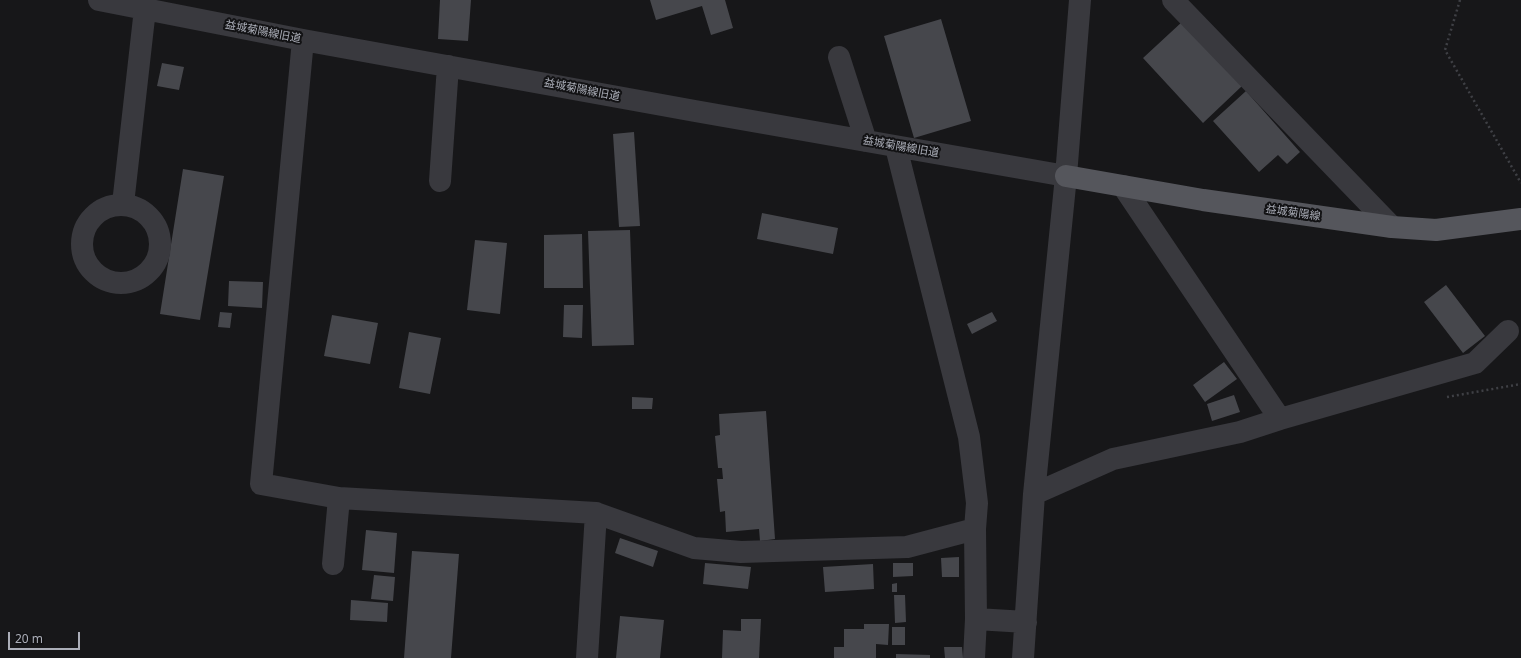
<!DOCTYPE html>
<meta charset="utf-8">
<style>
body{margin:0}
#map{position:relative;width:1521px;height:658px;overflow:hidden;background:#171719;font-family:"Noto Sans",sans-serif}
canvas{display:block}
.scale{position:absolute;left:8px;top:632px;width:72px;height:18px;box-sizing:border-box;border:2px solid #abaeb8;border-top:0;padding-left:5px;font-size:12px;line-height:14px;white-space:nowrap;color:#abaeb8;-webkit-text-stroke:3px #121214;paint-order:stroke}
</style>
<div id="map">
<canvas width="1521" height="658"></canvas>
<div class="scale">20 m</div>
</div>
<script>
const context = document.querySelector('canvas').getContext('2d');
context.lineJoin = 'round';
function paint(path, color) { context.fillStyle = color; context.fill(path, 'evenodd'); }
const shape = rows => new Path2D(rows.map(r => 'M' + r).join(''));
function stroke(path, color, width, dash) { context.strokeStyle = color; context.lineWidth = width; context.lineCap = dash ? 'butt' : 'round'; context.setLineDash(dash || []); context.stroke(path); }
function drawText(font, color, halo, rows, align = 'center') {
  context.font = font + ' "Noto Sans","Noto Sans JP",sans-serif'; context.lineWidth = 4; context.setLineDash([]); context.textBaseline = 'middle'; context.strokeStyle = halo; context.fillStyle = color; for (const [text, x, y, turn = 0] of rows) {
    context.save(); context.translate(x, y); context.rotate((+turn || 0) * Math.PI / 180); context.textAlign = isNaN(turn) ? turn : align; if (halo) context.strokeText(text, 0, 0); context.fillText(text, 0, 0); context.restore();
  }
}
const building = shape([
 [440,0,471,0,468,41,438,39],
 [650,0,725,0,733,28,711,35,702,6,656,20],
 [941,19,971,121,914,138,884,36],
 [1183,21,1242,86,1203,123,1143,58],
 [162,63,184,67,179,90,157,86],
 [1246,91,1300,152,1287,164,1278,155,1259,172,1213,121],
 [634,132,640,226,619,227,613,134],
 [183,169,224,176,200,320,160,314],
 [762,213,838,228,833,254,757,239],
 [630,230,634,345,592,346,588,231],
 [582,234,583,288,544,288,544,235],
 [475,240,507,243,500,314,467,310],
 [229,281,263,282,262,308,228,306],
 [1446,285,1485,336,1463,353,1424,302],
 [564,305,583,305,582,338,563,337],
 [220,312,232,313,230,328,218,327],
 [992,312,997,321,972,334,967,324],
 [332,315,378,323,370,364,324,356],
 [409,332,441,338,430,394,399,388],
 [1224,362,1237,379,1205,402,1193,385],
 [1234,395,1240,412,1212,421,1207,404],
 [632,397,653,398,652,409,632,409],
 [766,411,775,539,760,541,759,529,726,532,725,511,720,512,717,479,723,479,722,468,718,468,715,436,720,435,719,414],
 [366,530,397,533,394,573,362,570],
 [620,538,658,551,653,567,615,553],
 [412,551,459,554,451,658,404,658],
 [959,557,959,577,942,577,941,558],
 [705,563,751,567,748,589,703,584],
 [893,563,913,563,913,576,893,577],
 [873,564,874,589,825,592,823,567],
 [374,575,395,577,393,601,371,599],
 [897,583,897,592,892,592,892,584],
 [894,595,905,595,906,622,895,623],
 [351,600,388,603,387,622,350,620],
 [620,616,664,620,660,658,616,658],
 [741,619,761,619,759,658,722,658,723,630,741,631],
 [864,624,889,624,888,645,876,644,876,658,834,658,834,647,844,647,844,629,864,629],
 [892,627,905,627,905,645,892,645],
 [944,647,962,647,963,658,945,658],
 [896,654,930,655,930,658,896,658]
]);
const path = shape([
 [1460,0,1445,50,1521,183],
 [1447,397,1521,384]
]);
const minor = shape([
 [99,0,303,40,695,111,1066,176],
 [1173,0,1392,227],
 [303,40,261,484,339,498,596,513,694,548,741,552,907,547,975,529],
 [839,57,866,141],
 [896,147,969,437,977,503,975,529,976,619,974,658],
 [440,181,448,66],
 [1123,186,1280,419],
 [123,204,145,9],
 '82 244a39 39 0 1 1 78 0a39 39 0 1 1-78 0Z',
 [1034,494,1113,459,1240,432,1280,419,1475,363,1508,331],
 [333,564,339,498],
 [976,619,1026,622],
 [587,658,596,513],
 [1023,658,1034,494,1066,176,1080,0]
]);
const major = shape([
 [1066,176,1203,200,1392,227,1436,230,1521,219]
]);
const streetNames = [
 ["益城菊陽線旧道",263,32,11],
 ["益城菊陽線旧道",582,90,11],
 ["益城菊陽線旧道",901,147,10],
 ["益城菊陽線",1293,213,8]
];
paint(building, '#46474c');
stroke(path, '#3f4045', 2.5, [2, 3]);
stroke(minor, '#39393e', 22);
stroke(major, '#55565c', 22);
drawText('11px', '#abaeb8', '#121214', streetNames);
</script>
